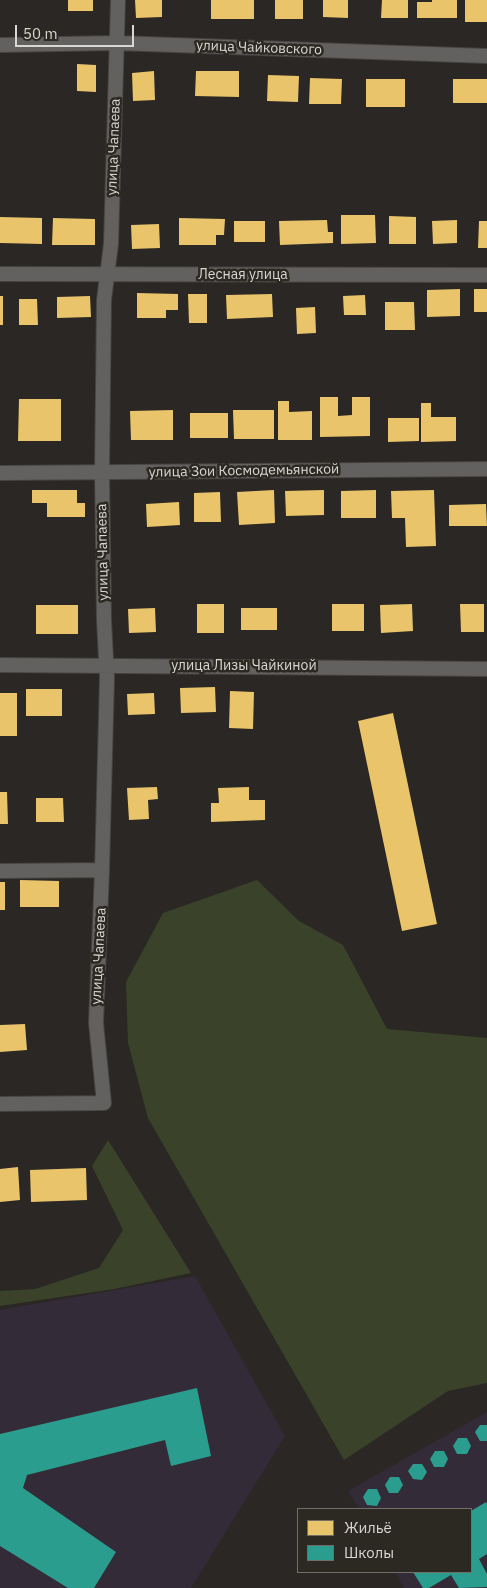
<!DOCTYPE html>
<meta charset="utf-8">
<style>
body{margin:0}
#map{position:relative;width:487px;height:1588px;overflow:hidden;background:#2a2724;font-family:"IBM Plex Sans",sans-serif}
canvas{display:block}
.legend{position:absolute;left:297px;top:1508px;width:175px;height:65px;box-sizing:border-box;background:#2c2822;border:1px solid #716e69;margin:0;padding:6px 9px;list-style:none;font-size:15px;color:#d9d7d3}
.legend li{display:flex;align-items:center;gap:10px;height:25px}
.legend b{width:25px;border:1px solid #716e69}
.scale{position:absolute;left:15px;top:25px;width:119px;height:22px;box-sizing:border-box;border:2px solid #d9d7d3;border-top:0;padding-left:6px;font-size:15px;line-height:18px;white-space:nowrap;color:#d9d7d3;-webkit-text-stroke:4px #2c2822;paint-order:stroke}
</style>
<div id="map">
<canvas width="487" height="1588"></canvas>
<ul class="legend">
<li><b style="height:14px;background:#e9c46a"></b>Жильё</li>
<li><b style="height:14px;background:#2a9d8f"></b>Школы</li>
</ul>
<div class="scale">50 m</div>
</div>
<script>
const context = document.querySelector('canvas').getContext('2d');
context.lineJoin = 'round';
function paint(path, color) { context.fillStyle = color; context.fill(path, 'evenodd'); }
const shape = rows => new Path2D(rows.map(r => 'M' + r).join(''));
function stroke(path, color, width, dash) { context.strokeStyle = color; context.lineWidth = width; context.lineCap = dash ? 'butt' : 'round'; context.setLineDash(dash || []); context.stroke(path); }
function drawText(font, color, halo, rows, align = 'center') {
  context.font = font + ' "IBM Plex Sans",sans-serif'; context.lineWidth = 5; context.setLineDash([]); context.textBaseline = 'middle'; context.strokeStyle = halo; context.fillStyle = color; for (const [text, x, y, turn = 0] of rows) {
    context.save(); context.translate(x, y); context.rotate((+turn || 0) * Math.PI / 180); context.textAlign = isNaN(turn) ? turn : align; if (halo) context.strokeText(text, 0, 0); context.fillText(text, 0, 0); context.restore();
  }
}
const commercial = shape([
 [195,1276,285,1436,191,1588,0,1588,0,1310],
 [487,1412,487,1588,404,1588,395,1572,471,1572,471,1509,359,1509,348,1491]
]);
const green = shape([
 [257,880,299,921,343,945,387,1029,487,1038,487,1383,448,1391,344,1460,148,1118,128,1043,126,982,163,913],
 [108,1140,191,1273,114,1289,0,1306,0,1291,35,1289,99,1268,123,1230,92,1166]
]);
const homes = shape([
 [68,0,93,0,93,11,68,11],
 [135,0,162,0,162,17,136,18],
 [211,0,254,0,254,19,211,19],
 [275,0,303,0,303,19,275,19],
 [323,0,348,0,348,18,323,17],
 [382,0,408,0,408,18,381,18],
 [432,0,457,0,457,18,417,18,417,2,432,2],
 [465,0,487,0,487,22,465,22],
 [77,64,96,65,96,92,77,91],
 [154,71,155,100,133,101,132,73],
 [196,71,239,71,239,97,195,96],
 [268,75,299,76,298,102,267,101],
 [310,78,342,79,341,104,309,104],
 [366,79,405,79,405,107,366,107],
 [453,79,487,79,487,103,453,103],
 [341,215,375,215,376,243,341,244],
 [389,216,416,217,416,244,389,244],
 [0,217,42,218,42,244,0,243],
 [53,218,95,219,95,245,52,245],
 [179,218,225,219,224,235,216,235,216,245,179,245],
 [327,220,328,232,333,232,333,243,280,245,279,221],
 [457,220,457,243,433,244,432,221],
 [234,221,265,221,265,242,234,242],
 [479,221,487,221,487,248,478,248],
 [159,224,160,248,132,249,131,225],
 [460,289,460,316,427,317,427,290],
 [474,289,487,289,487,312,474,312],
 [137,293,178,294,178,310,166,310,166,318,137,318],
 [188,294,207,294,207,323,189,323],
 [272,294,273,317,227,319,226,295],
 [365,295,366,315,344,315,343,296],
 [0,296,3,296,3,325,0,325],
 [90,296,91,317,57,318,57,297],
 [19,299,37,299,38,325,19,325],
 [385,302,414,302,415,330,385,330],
 [315,307,316,333,297,334,296,308],
 [320,397,338,397,338,416,352,415,352,397,370,397,370,436,320,437],
 [19,399,61,399,61,441,18,441],
 [278,401,289,401,289,412,312,411,312,440,278,440],
 [421,403,431,403,431,417,456,417,456,441,421,442],
 [173,410,173,440,131,440,130,411],
 [233,410,274,410,274,439,234,439],
 [190,413,228,413,228,438,190,438],
 [388,418,419,418,419,441,388,442],
 [32,490,77,490,77,503,85,503,85,517,47,517,47,503,32,503],
 [274,490,275,523,239,525,237,492],
 [324,490,324,515,286,516,285,491],
 [376,490,376,518,341,518,341,491],
 [434,490,436,546,406,547,405,518,392,518,391,491],
 [220,492,221,522,194,522,194,493],
 [179,502,180,525,147,527,146,504],
 [486,504,487,526,449,526,449,505],
 [197,604,224,604,224,633,197,633],
 [332,604,364,604,364,631,332,631],
 [412,604,413,631,381,633,380,605],
 [460,604,484,604,484,632,461,632],
 [36,605,78,605,78,634,36,634],
 [155,608,156,632,129,633,128,609],
 [241,608,277,608,277,630,241,630],
 [215,687,216,712,181,713,180,688],
 [26,689,62,689,62,716,26,716],
 [230,691,254,692,253,729,229,728],
 [0,693,17,693,17,736,0,736],
 [154,693,155,714,128,715,127,694],
 [393,713,437,924,402,931,358,721],
 [157,787,158,799,148,800,149,819,129,820,127,788],
 [249,787,249,800,265,800,265,820,211,822,211,803,219,803,218,788],
 [0,792,7,792,8,824,0,824],
 [36,798,63,798,64,822,36,822],
 [20,880,59,881,59,907,20,907],
 [0,882,5,882,5,910,0,910],
 [25,1024,27,1050,0,1052,0,1025],
 [18,1167,20,1200,0,1202,0,1169],
 [86,1168,87,1200,31,1202,30,1170]
]);
const schools = shape([
 [197,1388,211,1456,171,1466,165,1440,27,1475,23,1488,116,1552,94,1588,68,1588,0,1546,0,1434],
 [480,1425,487,1425,487,1441,480,1441,475,1432],
 [458,1438,467,1438,471,1446,467,1454,457,1454,453,1446],
 [435,1451,444,1451,448,1459,444,1467,434,1467,430,1459],
 [413,1464,422,1464,427,1472,422,1480,413,1479,408,1471],
 [390,1477,399,1477,403,1485,398,1493,389,1493,385,1485],
 [368,1489,377,1489,381,1498,377,1506,367,1505,363,1497],
 [486,1502,487,1504,487,1554,479,1559,487,1574,487,1587,459,1588,451,1575,429,1588,423,1588,413,1572,471,1572,471,1511]
]);
const street = shape([
 [0,45,117,43,487,56],
 [0,274,487,275],
 [0,473,487,469],
 [0,665,487,669],
 [0,871,102,870],
 [0,1104,104,1103,96,1023,102,870,107,678,104,620,102,472,104,300,111,244,118,0]
]);
const streetNames = [
 ["улица Чайковского",259,48,2],
 ["улица Чапаева",114,147,-88],
 ["Лесная улица",243,275],
 ["улица Зои Космодемьянской",244,471,-1],
 ["улица Чапаева",103,552,-91],
 ["улица Лизы Чайкиной",244,666],
 ["улица Чапаева",99,956,-87]
];
paint(commercial, '#342b38');
paint(green, '#3a4329');
paint(homes, '#e9c46a');
paint(schools, '#2a9d8f');
stroke(street, '#464441', 16);
stroke(street, '#62615f', 14);
drawText('14px', '#d9d7d3', '#2c2822', streetNames);
</script>
